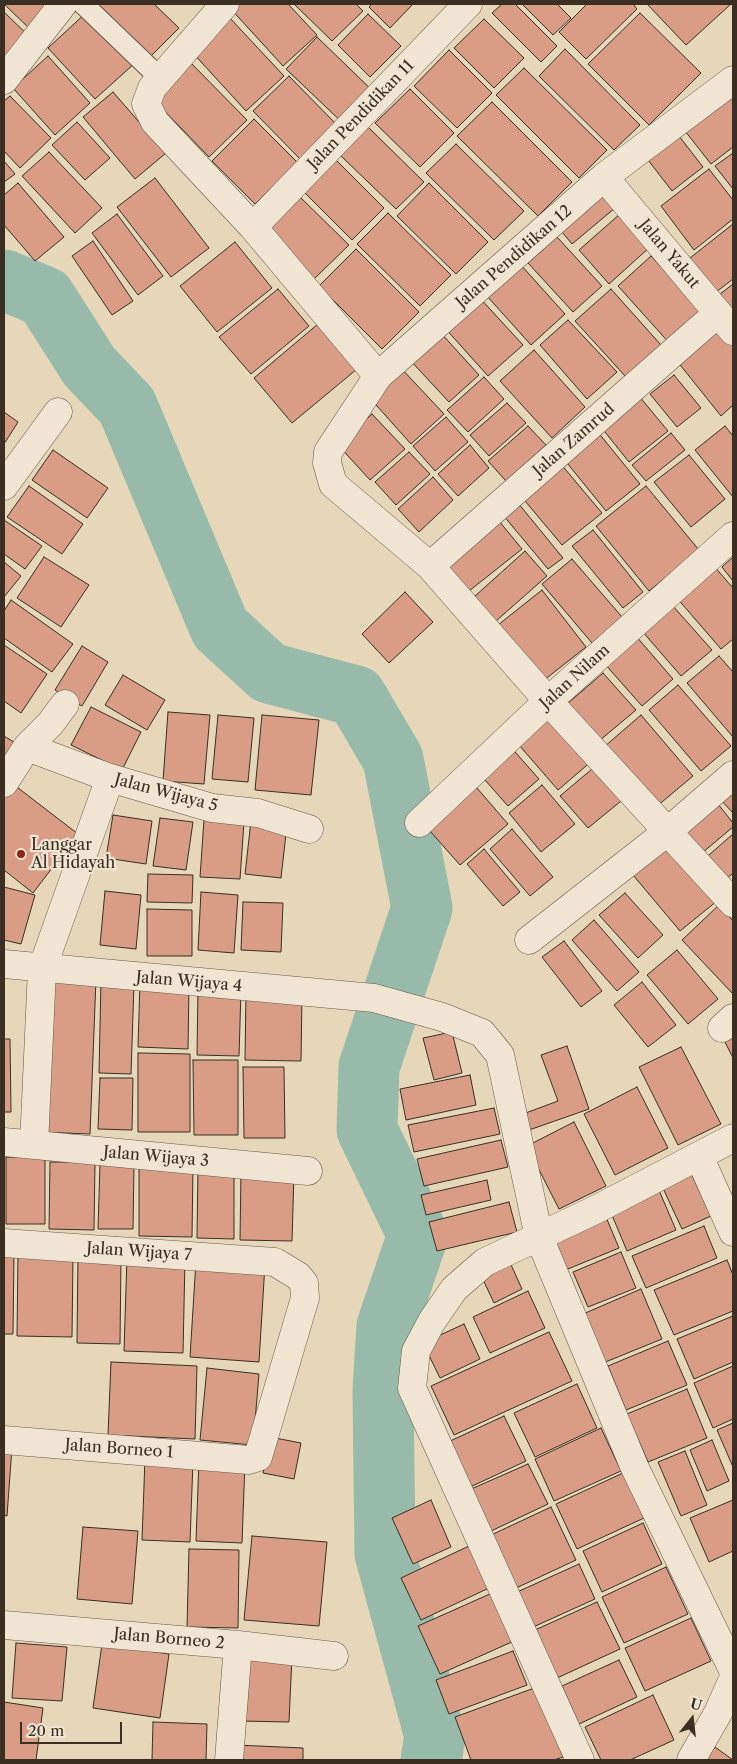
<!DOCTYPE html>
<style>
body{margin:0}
#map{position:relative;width:737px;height:1764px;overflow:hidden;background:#e6d7b9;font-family:"Libre Caslon Text",serif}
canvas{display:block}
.frame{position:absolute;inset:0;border:5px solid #3a2f22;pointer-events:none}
.north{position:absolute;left:667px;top:1694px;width:50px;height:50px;-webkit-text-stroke:4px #efe5d2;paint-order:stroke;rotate:16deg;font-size:14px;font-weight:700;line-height:20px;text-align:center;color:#3a2f22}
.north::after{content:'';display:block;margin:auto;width:18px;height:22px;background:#3a2f22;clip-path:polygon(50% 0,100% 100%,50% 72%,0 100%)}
.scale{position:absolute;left:20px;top:1722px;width:102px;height:22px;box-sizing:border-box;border:2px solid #3a2f22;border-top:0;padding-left:6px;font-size:15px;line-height:18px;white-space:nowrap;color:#3a2f22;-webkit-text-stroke:4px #efe5d2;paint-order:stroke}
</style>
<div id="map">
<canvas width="737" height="1764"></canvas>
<div class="frame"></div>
<div class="north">U</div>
<div class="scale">20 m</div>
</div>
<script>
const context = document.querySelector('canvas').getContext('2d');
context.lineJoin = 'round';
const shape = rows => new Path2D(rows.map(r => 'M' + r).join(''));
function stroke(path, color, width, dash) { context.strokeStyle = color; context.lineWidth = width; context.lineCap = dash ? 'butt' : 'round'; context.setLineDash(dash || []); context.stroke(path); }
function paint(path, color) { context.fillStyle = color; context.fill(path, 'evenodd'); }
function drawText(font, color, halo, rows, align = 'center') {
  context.font = font + ' "Libre Caslon Text",serif'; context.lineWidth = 4.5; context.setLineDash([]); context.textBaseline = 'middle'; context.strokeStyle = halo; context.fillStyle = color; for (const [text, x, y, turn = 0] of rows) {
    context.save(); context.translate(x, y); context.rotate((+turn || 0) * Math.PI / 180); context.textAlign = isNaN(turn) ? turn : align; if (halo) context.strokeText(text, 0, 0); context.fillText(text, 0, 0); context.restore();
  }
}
const river = shape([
 [4,280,45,297,89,366,127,406,220,628,269,673,356,696,393,759,422,908,369,1067,367,1130,418,1235,387,1326,383,1390,385,1554,435,1736,431,1760]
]);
const building = shape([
 [4,4,60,4,33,32,4,4],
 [89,4,154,4,179,28,145,62,89,4],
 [233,4,288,4,317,35,283,66,229,7,233,4],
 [294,4,356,4,363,11,332,41,294,4],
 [372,4,413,4,390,28,369,7,372,4],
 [502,4,515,4,557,46,541,62,492,13,502,4],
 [522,4,557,4,571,18,553,35,522,4],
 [587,4,633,4,637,9,586,59,559,32,587,4],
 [647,4,731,4,686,45,647,4],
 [88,11,135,63,95,99,48,48,88,11],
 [4,12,33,40,4,71,4,12],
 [640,13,701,73,649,125,588,64,640,13],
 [368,14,401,46,370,77,338,45,368,14],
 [228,16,284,76,246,111,191,51,228,16],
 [484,19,524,58,494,88,454,48,484,19],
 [317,37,377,95,347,127,286,69,317,37],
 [565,49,640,125,614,150,539,76,565,49],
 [449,50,492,93,457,128,414,86,449,50],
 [48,56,90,103,55,135,13,88,48,56],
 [190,62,247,120,209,157,152,98,190,62],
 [524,68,607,150,579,178,496,95,524,68],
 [289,76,338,126,302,161,253,111,289,76],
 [410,89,454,133,420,167,375,123,410,89],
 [113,92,166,153,135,179,83,117,113,92],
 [733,94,733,147,711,164,685,131,733,94],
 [10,96,51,138,20,168,4,151,4,101,10,96],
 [492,102,572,182,538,216,457,136,492,102],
 [254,119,297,162,255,204,212,161,254,119],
 [77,122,110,158,85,180,52,145,77,122],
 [368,127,424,182,396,209,340,155,368,127],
 [679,136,703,167,672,191,648,160,679,136],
 [456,144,524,211,494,240,426,173,456,144],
 [49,152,102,208,75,233,22,176,49,152],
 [733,153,733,189,715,166,733,153],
 [336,160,384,208,352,240,304,192,336,160],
 [4,161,15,174,4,182,4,161],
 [709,169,733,200,733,219,694,250,661,206,709,169],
 [155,178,209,248,171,277,117,207,155,178],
 [18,183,64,237,35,261,4,225,4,195,18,183],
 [429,183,488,242,456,274,397,216,429,183],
 [601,190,615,208,572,244,557,226,601,190],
 [300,197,349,245,314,279,265,231,300,197],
 [388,213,451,275,420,306,357,244,388,213],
 [117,214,163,276,138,295,92,233,117,214],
 [620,214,650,247,609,284,579,250,620,214],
 [733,224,733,279,716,292,690,258,733,224],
 [557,237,602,286,573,312,528,263,557,237],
 [93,241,133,301,112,315,72,256,93,241],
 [235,242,272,288,217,332,180,286,235,242],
 [356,249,419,312,382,349,319,286,356,249],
 [651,256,706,316,672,346,618,286,651,256],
 [520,264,565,314,531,345,486,295,520,264],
 [733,284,733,313,719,295,733,284],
 [278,289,309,326,251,374,219,337,278,289],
 [611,289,661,345,626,377,575,321,611,289],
 [478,296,523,345,488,376,444,327,478,296],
 [568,320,617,372,587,399,540,345,568,320],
 [318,324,357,369,292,423,254,378,318,324],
 [719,327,733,345,733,405,721,416,677,361,719,327],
 [440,332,479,375,449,402,409,359,440,332],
 [534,350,585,407,552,438,500,381,534,350],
 [400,367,444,414,411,444,368,396,400,367],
 [674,375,701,408,677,427,650,394,674,375],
 [484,377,504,399,468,432,447,410,484,377],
 [639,396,668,431,629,462,601,427,639,396],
 [507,403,526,423,489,456,470,435,507,403],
 [4,412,18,422,4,444,4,412],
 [372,414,405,449,370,480,338,445,372,414],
 [446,417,468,442,435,471,413,446,446,417],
 [528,426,546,445,506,481,488,461,528,426],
 [725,426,733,436,733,497,695,450,725,426],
 [597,431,640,484,606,511,563,458,597,431],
 [671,433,685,450,646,481,632,465,671,433],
 [470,445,489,468,458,496,438,474,470,445],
 [53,450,108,488,87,518,32,480,53,450],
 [409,452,430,474,396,505,375,482,409,452],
 [689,455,725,499,691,527,654,482,689,455],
 [560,463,602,513,562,545,520,495,560,463],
 [433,477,453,500,419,532,398,509,433,477],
 [29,486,83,524,62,554,7,517,29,486],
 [646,486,699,550,649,591,596,526,646,486],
 [518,503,563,558,548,569,503,515,518,503],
 [4,520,42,546,25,569,4,554,4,520],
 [499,521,522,549,469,591,446,564,499,521],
 [593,530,643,592,623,608,572,546,593,530],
 [525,551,547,576,496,621,474,597,525,551],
 [44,557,89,585,61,627,17,598,44,557],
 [733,557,733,581,722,567,733,557],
 [572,559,622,617,592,643,542,584,572,559],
 [4,562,21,576,4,597,4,562],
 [713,565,733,588,733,639,721,649,676,597,713,565],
 [542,590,586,647,543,681,498,625,542,590],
 [405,592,433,622,389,663,362,634,405,592],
 [11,600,73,644,52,672,4,638,4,611,11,600],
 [672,605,712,650,681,676,642,631,672,605],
 [635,635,673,679,642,706,603,662,635,635],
 [4,645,47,674,21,713,4,701,4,645],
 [82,646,108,662,82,706,55,690,82,646],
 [719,656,733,672,733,737,687,683,719,656],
 [603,673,636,710,599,741,567,704,603,673],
 [123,675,165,700,147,730,105,705,123,675],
 [678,685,731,746,701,771,649,710,678,685],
 [91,707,141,732,122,770,71,745,91,707],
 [547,707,593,760,558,790,512,737,547,707],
 [168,712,210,715,204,784,163,781,168,712],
 [218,715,254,718,248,782,212,779,218,715],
 [262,715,319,720,311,795,255,790,262,715],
 [641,715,693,776,656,807,604,747,641,715],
 [4,736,17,744,4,767,4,736],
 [508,744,539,779,508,806,477,771,508,744],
 [598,764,626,797,588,828,560,796,598,764],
 [470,780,508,824,460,865,422,822,470,780],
 [13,784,78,834,33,893,4,870,4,796,13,784],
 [542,785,575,824,541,852,509,813,542,785],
 [733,787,733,813,720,799,733,787],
 [714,799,733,823,733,827,696,858,674,831,714,799],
 [113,815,152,821,146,864,106,858,113,815],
 [160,818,193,822,186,870,153,866,160,818],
 [204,820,244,822,240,879,200,877,204,820],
 [251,821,287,825,281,878,245,874,251,821],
 [512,829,553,877,530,896,490,849,512,829],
 [733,834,733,873,721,884,701,862,733,834],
 [670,844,717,901,680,931,633,875,670,844],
 [484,849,520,892,503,906,467,864,484,849],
 [148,874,193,875,192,903,147,902,148,874],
 [4,887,35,895,21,944,4,940,4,887],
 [105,891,141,895,136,949,100,945,105,891],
 [201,892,238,895,234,953,198,950,201,892],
 [625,893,663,935,638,958,599,915,625,893],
 [243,902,283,903,281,952,241,950,243,902],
 [719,905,733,921,733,994,682,940,719,905],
 [147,909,192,910,192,956,147,956,147,909],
 [594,920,639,972,617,991,572,940,594,920],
 [564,941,602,991,581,1007,542,957,564,941],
 [677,950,718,999,688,1024,647,975,677,950],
 [45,978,96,979,90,1134,39,1132,45,978],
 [101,981,134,983,131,1074,99,1073,101,981],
 [140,982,189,983,188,1049,138,1047,140,982],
 [642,982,676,1025,648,1047,614,1005,642,982],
 [198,989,241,990,239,1056,197,1055,198,989],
 [246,993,302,994,301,1061,245,1060,246,993],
 [733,1022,733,1058,719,1030,733,1022],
 [452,1032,462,1073,434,1080,423,1038,452,1032],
 [4,1039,10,1039,11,1112,4,1112,4,1039],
 [567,1046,589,1109,529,1130,523,1114,558,1101,541,1055,567,1046],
 [681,1047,721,1124,678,1145,639,1067,681,1047],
 [138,1053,190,1054,190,1132,138,1132,138,1053],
 [193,1060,238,1060,238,1135,194,1135,193,1060],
 [243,1067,284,1067,285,1138,244,1138,243,1067],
 [470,1075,476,1105,406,1120,400,1089,470,1075],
 [100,1078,133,1078,132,1130,98,1129,100,1078],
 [637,1087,668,1148,615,1175,584,1114,637,1087],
 [494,1108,500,1134,414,1152,408,1125,494,1108],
 [574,1122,606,1186,559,1209,527,1146,574,1122],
 [501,1140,508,1167,424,1186,417,1159,501,1140],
 [6,1157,45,1158,45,1224,6,1224,6,1157],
 [50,1162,95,1162,94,1230,49,1229,50,1162],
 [139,1164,193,1164,192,1237,139,1236,139,1164],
 [100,1165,134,1166,133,1229,98,1229,100,1165],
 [198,1169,234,1169,234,1239,197,1238,198,1169],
 [690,1171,711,1216,682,1229,661,1184,690,1171],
 [241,1172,294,1173,292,1241,240,1240,241,1172],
 [487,1180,491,1200,426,1215,421,1195,487,1180],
 [658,1188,676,1230,627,1251,609,1208,658,1188],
 [509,1202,517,1232,437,1251,429,1222,509,1202],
 [606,1217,619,1248,563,1271,550,1240,606,1217],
 [704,1226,717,1258,646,1288,632,1256,704,1226],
 [4,1252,14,1253,13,1334,4,1334,4,1252],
 [621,1252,636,1288,588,1307,573,1272,621,1252],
 [18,1254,73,1255,72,1337,17,1336,18,1254],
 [78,1254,121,1256,120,1344,77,1343,78,1254],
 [127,1257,185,1259,183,1353,124,1351,127,1257],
 [508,1258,522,1289,494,1303,479,1271,508,1258],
 [727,1260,733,1275,733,1311,674,1335,654,1290,727,1260],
 [196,1261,265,1264,259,1362,190,1357,196,1261],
 [641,1289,662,1339,603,1363,583,1314,641,1289],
 [528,1291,545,1328,490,1353,473,1317,528,1291],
 [733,1316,733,1362,694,1379,677,1339,733,1316],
 [464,1324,480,1359,440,1378,423,1343,464,1324],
 [549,1332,572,1381,454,1435,431,1386,549,1332],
 [668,1341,687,1385,626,1410,608,1366,668,1341],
 [111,1362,197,1366,195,1439,108,1435,111,1362],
 [733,1366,733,1419,713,1428,694,1383,733,1366],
 [207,1368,259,1374,253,1445,200,1440,207,1368],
 [577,1384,597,1428,535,1457,514,1413,577,1384],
 [687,1389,707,1438,648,1462,627,1414,687,1389],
 [504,1416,526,1461,468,1488,446,1443,504,1416],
 [733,1423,733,1467,717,1430,733,1423],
 [601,1428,621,1471,554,1501,535,1459,601,1428],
 [270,1437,301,1443,294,1479,263,1473,270,1437],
 [712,1440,729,1481,707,1491,690,1450,712,1440],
 [4,1446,12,1447,7,1516,4,1515,4,1446],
 [685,1451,707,1505,681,1516,658,1462,685,1451],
 [145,1459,193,1461,190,1542,142,1540,145,1459],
 [199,1460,245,1462,242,1543,196,1541,199,1460],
 [528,1464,548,1504,489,1532,469,1490,528,1464],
 [623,1473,644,1518,577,1549,556,1504,623,1473],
 [431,1500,451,1547,413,1564,392,1518,431,1500],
 [733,1500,733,1551,709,1562,690,1518,733,1500],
 [551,1507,576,1560,514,1589,489,1536,551,1507],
 [643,1523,662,1564,602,1592,583,1551,643,1523],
 [83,1527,138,1531,132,1604,77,1599,83,1527],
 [252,1536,327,1542,319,1626,244,1620,252,1536],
 [469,1546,489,1588,421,1620,401,1578,469,1546],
 [189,1549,239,1550,238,1628,187,1627,189,1549],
 [579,1564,595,1599,531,1628,515,1593,579,1564],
 [666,1567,688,1614,624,1643,602,1597,666,1567],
 [492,1593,514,1641,440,1674,418,1626,492,1593],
 [597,1602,620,1649,557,1678,535,1630,597,1602],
 [691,1618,711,1661,645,1691,625,1648,691,1618],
 [16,1643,67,1647,62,1701,12,1698,16,1643],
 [102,1644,169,1654,160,1718,93,1708,102,1644],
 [513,1651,527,1685,449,1714,436,1680,513,1651],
 [242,1654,292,1656,289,1722,240,1721,242,1654],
 [619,1660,637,1697,579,1724,562,1686,619,1660],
 [537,1687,563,1757,554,1760,471,1760,455,1717,537,1687],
 [653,1695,674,1740,630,1760,601,1760,585,1727,653,1695],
 [4,1702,43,1708,36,1760,4,1760,4,1702],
 [153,1722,207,1724,206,1760,152,1760,153,1722],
 [236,1745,303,1748,303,1760,235,1760,236,1745],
 [715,1747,733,1760,706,1760,715,1747]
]);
const service = shape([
 [83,4,161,79]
]);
const minor = shape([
 [225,4,152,88,146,104,155,122,253,227,378,376],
 [4,80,63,4],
 [733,80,604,177,378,376,328,452,327,463,333,484,430,566,548,701,733,903],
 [604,177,733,331],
 [253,227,468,4],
 [4,486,58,412],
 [430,566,718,313],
 [27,747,110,778,212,808,258,813,309,829],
 [4,783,27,747,50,724,65,704],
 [419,823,548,701,733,536],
 [529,940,667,832,733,775],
 [4,964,374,998,442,1017,482,1033,500,1055,539,1237,634,1466,733,1670],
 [722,1028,733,1018],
 [4,1142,308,1171],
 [34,1145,42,969,110,778],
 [699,1156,733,1232],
 [4,1243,275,1262,298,1276,304,1283,305,1298,258,1457,249,1460,4,1440],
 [4,1625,238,1645,334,1656],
 [229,1760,238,1645],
 [580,1760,412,1388,416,1351,432,1321,454,1289,485,1262,595,1210,733,1138],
 [691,1760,718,1713,733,1679]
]);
const markers = [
 [21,854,5,"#8f2418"]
];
const streetNames = [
 ["Jalan Pendidikan 11",361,115,-46],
 ["Jalan Yakut",669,254,50],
 ["Jalan Pendidikan 12",514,257,-41],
 ["Jalan Zamrud",574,440,-41],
 ["Jalan Nilam",575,677,-42],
 ["Jalan Wijaya 5",166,793,15],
 ["Jalan Wijaya 4",189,982,5],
 ["Jalan Wijaya 3",156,1157,5],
 ["Jalan Wijaya 7",139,1252,4],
 ["Jalan Borneo 1",119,1449,4],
 ["Jalan Borneo 2",169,1639,5]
];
const poiNames = [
 ["Langgar",31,845],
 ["Al Hidayah",31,863]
];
stroke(river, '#97baab', 61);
paint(building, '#d99d85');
stroke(building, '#3a2f22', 1);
stroke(service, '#655948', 22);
stroke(minor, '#655948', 29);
stroke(service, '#efe5d2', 20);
stroke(minor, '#efe5d2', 28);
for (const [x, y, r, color] of markers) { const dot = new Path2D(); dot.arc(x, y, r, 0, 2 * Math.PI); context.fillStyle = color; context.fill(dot); stroke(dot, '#efe5d2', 2); }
drawText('16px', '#3a2f22', '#efe5d2', streetNames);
drawText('16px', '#3a2f22', '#efe5d2', poiNames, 'left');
</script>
